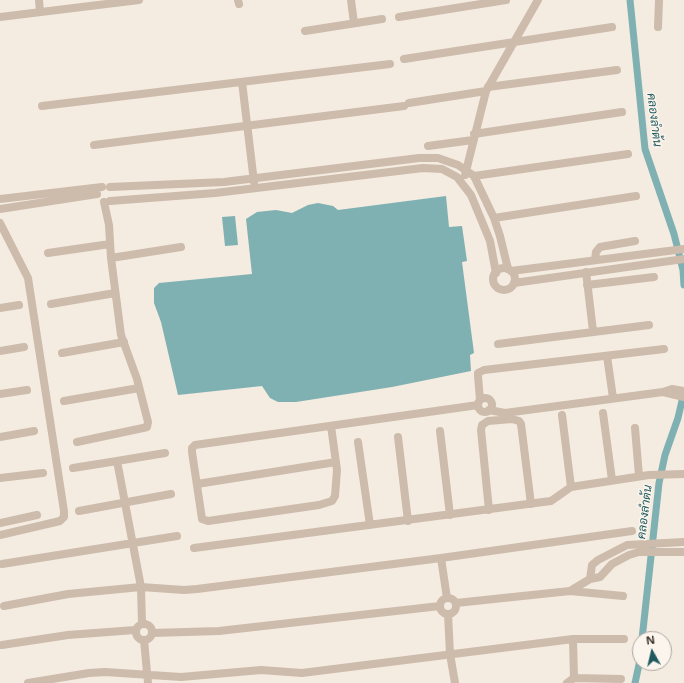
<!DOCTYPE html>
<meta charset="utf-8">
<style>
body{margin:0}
#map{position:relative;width:684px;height:683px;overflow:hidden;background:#f4ebe1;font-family:"Noto Sans",sans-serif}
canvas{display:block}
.north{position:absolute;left:632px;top:631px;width:40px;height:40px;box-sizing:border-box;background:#fbf5ee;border:1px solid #aea6a0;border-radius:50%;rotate:352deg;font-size:11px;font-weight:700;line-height:16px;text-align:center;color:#3b302b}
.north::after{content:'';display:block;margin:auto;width:14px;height:18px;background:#1f5a5e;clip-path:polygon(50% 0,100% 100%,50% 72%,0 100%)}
</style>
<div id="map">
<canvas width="684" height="683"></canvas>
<div class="north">N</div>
</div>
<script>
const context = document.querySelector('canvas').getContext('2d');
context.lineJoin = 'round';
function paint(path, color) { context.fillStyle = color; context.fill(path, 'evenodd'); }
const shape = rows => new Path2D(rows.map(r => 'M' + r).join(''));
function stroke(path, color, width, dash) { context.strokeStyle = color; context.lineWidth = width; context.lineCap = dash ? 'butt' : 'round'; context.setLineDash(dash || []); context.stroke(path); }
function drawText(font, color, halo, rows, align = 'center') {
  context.font = font + ' "Noto Sans",Sarabun,sans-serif'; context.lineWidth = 3; context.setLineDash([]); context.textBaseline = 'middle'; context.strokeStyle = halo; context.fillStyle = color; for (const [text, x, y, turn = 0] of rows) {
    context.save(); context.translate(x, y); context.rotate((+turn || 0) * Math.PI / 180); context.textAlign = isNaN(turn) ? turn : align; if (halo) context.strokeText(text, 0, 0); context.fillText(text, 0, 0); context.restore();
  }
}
const water = shape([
 [446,196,449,227,462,226,467,261,462,262,474,353,470,355,471,371,392,387,296,402,278,402,270,398,262,386,178,395,161,322,154,303,154,288,159,283,252,274,246,219,257,212,276,210,292,213,308,205,318,203,333,206,338,210],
 [235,216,238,245,225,246,222,217]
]);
const canal = shape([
 [630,0,645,149,674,234,683,270,684,285],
 [642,639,659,483,665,455,678,418,684,392],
 [635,683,640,660]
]);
const street = shape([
 [39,0,40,12],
 [238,0,239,4],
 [351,0,354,23],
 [0,17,139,0],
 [399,17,506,0],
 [658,27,659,0],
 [305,31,382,19],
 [404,59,612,27],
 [242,82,254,182],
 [488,87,617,70],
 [409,103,486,91],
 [42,106,390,64],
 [474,134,622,112],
 [94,145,404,106],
 [428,146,473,140],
 [465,175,486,91,538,0],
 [474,176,628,154],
 [110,187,224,182,419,158,438,158,458,165,474,176,494,218,500,236,508,269],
 [0,199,102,187],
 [110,201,215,193,423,168,442,169,457,177,471,195,490,241,496,273],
 [0,209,97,194],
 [494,218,636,196],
 [0,223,28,278,64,511,64,517,60,521,0,535],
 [48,253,110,244],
 [111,258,181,247],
 [595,260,596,252,600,247,635,241],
 '493 279a11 11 0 1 1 22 0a11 11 0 1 1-22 0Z',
 [511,271,684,249],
 [586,272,593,331],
 [514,283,684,259],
 [587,285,654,277],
 [51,304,115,293],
 [0,308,19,305],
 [498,344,649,325],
 [0,351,24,347],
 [62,353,124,342],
 [607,356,613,398],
 [663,392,684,397],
 [0,394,27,390],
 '478 405a7 7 0 1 1 14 0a7 7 0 1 1-14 0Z',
 [480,400,478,376,478,373,484,370,664,349],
 [64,401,139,388],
 [489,410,505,413,663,392,672,389,684,391],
 [603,413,612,480],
 [562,415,571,487],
 [331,426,337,470,335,496,332,501,319,505,208,521,202,519,192,452,192,448,195,445,478,405],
 [635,428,639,476],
 [440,431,450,515],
 [0,437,34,431],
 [398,437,408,521],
 [77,442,143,428,147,427,148,422,137,379,121,335,111,258,109,225,104,202],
 [358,442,370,525],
 [73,468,117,461],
 [0,478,43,473],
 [197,484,336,462],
 [489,510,481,430,482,425,488,421,512,419,519,421,521,424,531,504],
 [79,511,171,494],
 [0,523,37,515],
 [194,548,543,502,551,501,571,487,649,475,684,474],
 [441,558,447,598],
 [2,564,177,536],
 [590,579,592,565,598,560,627,545,684,542],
 [570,591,623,596],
 '440 606a8 8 0 1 1 16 0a8 8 0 1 1-16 0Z',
 [456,603,570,591,590,579,600,577,612,564,629,555,639,552,684,552],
 [4,606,68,594,141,587,184,590,197,589,441,558,632,531],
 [448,614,450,654,455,683],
 [142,623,141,587,117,461,165,453],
 '136 632a8 8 0 1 1 16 0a8 8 0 1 1-16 0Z',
 [152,633,219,631,440,606],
 [144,640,148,683],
 [2,645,68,635,135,630],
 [574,678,621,679],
 [28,683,89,673,105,672,181,677,261,670,302,673,573,639,624,639],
 [567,683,574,678,573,639]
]);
const waterNames = [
 ["คลองลำต้น",654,120,83],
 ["คลองลำต้น",645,512,-83]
];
paint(water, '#7fb0b2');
stroke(canal, '#7fb0b2', 7);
stroke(street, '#cdbbac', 8);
drawText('italic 12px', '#1f5a5e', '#fbf5ee', waterNames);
</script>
